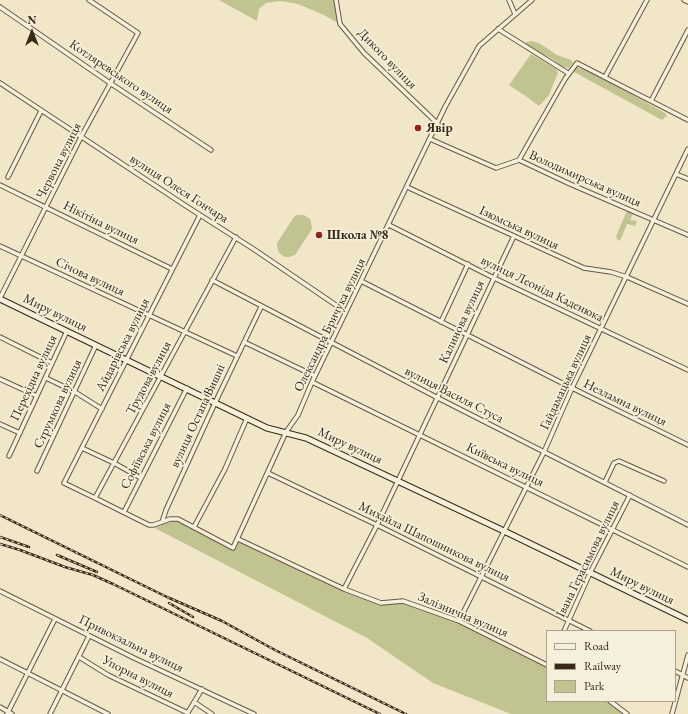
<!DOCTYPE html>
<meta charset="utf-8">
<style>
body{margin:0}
#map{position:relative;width:688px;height:714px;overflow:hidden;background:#f1e7c8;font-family:"EB Garamond",serif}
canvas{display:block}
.legend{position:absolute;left:546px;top:630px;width:130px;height:72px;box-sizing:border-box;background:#f6efdb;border:1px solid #aaa08d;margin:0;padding:5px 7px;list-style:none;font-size:12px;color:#382918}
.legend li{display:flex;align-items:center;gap:8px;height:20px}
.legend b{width:20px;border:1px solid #aaa08d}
.north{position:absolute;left:12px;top:12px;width:40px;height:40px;-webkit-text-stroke:3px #f6efdb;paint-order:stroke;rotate:0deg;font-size:11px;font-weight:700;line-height:16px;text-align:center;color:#382918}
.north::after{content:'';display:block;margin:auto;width:14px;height:18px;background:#382918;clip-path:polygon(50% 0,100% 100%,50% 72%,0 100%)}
</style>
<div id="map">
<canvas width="688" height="714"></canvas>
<ul class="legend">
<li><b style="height:5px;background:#f6efdb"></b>Road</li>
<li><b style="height:5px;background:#382918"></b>Railway</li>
<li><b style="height:11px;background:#c1c391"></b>Park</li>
</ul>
<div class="north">N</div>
</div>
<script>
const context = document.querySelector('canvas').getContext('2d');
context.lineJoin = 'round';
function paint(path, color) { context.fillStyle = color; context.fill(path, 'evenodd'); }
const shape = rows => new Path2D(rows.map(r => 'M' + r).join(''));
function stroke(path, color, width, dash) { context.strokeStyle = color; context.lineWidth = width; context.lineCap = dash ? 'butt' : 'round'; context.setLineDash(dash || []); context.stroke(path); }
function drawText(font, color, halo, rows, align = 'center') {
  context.font = font + ' "EB Garamond",serif'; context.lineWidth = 3.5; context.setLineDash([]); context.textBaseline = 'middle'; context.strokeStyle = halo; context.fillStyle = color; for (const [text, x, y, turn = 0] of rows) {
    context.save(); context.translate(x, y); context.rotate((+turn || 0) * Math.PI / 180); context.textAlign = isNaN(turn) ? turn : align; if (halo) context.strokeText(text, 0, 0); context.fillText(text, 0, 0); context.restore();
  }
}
const green = shape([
 [219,0,336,0,340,24,324,15,298,4,280,1,266,3,259,9,257,21],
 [532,41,539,43,557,55,571,60,573,62,572,64,569,68,563,67,551,58,526,46,525,43,527,42],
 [531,54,556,69,558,73,549,95,539,106,527,97,509,85],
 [576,67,592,72,665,113,667,116,662,120,574,72],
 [627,211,633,214,630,220,637,221,635,226,627,224,621,239,618,241,616,236],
 [297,215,304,215,310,219,311,222,312,229,295,255,289,257,285,257,279,253,277,246,277,243,294,217],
 [173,519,233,548,238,539,344,589,381,603,403,601,458,621,547,665,547,701,610,701,627,714,511,714,433,683,367,638,149,525]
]);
const street = shape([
 [336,0,340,24,364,53,438,124],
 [509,0,515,14],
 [684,0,688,2],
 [0,7,110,83,211,150],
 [498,29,568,73],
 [605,77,647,0],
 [0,83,186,206,255,250,346,312],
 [651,101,688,30],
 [430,139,496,168,519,160,570,184,688,235],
 [519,160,565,79,577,63,688,120],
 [676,174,688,179],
 [8,177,41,111],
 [0,185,172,269],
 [407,187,584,268,611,272,627,277,688,304],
 [200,215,64,483,95,498,236,237],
 [389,225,494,278,688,370],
 [0,246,237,356],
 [212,280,438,398,688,525],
 [361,281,572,388,688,445],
 [0,298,81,137,138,33,89,0],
 [441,322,468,264],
 [0,337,52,363],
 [244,342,315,376],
 [46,378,75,392,102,409],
 [0,379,37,396],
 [312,382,688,567],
 [0,424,20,433],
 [82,448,114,463,141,478],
 [9,456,67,331],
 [37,471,96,345],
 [268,473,377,525,590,631],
 [605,482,614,463,619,461,664,481],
 [95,498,149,525,153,525,162,522,166,510,215,403,261,307],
 [124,512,187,388],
 [162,522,170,519,178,519,233,548,286,432,298,415,312,382,445,107,479,46,532,0],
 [194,527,225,469,247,418],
 [238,539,344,589,381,603,403,601,459,621,547,665],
 [344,589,377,525,514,236],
 [0,591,134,658,254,714],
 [459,621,544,452,572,388,688,149],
 [564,631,590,573,630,495],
 [79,657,108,675,188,713],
 [0,659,108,714],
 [675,671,688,678],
 [610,701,627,714],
 [194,702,212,714],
 [0,707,12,714],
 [7,714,55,619],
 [50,714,89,636],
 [187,714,202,689],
 [672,714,688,655]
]);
const secondary = shape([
 [0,299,267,428,306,438,504,531,688,620]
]);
const rail = shape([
 [0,515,167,597,222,621,275,650,406,714],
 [0,537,29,547],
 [0,544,20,550,65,567,93,575,113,584,380,714],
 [57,555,97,572],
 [169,603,193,617]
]);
const markers = [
 [418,128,4,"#8f2418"],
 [319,235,4,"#8f2418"]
];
const streetNames = [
 ["Дикого вулиця",387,59,46],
 ["Котляревського вулиця",121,77,34],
 ["Червона вулиця",59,161,-63],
 ["Володимирська вулиця",585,179,24],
 ["вулиця Олеся Гончара",179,189,33],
 ["Нікітіна вулиця",101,223,26],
 ["Ізюмська вулиця",519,228,25],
 ["Січова вулиця",90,277,25],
 ["вулиця Леоніда Каденюка",542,289,26],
 ["Миру вулиця",55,313,26],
 ["Калинова вулиця",462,322,-65],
 ["Олександра Бричука вулиця",330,325,-64],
 ["Айдарівська вулиця",123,345,-63],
 ["Перехідна вулиця",34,378,-65],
 ["Трудова вулиця",149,378,-62],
 ["Гайдамацька вулиця",566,382,-65],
 ["вулиця Василя Стуса",454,395,27],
 ["Незламна вулиця",625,403,26],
 ["Струмкова вулиця",58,404,-65],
 ["вулиця Остапа Вишні",198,416,-65],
 ["Софіївська вулиця",146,446,-63],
 ["Миру вулиця",350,446,25],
 ["Київська вулиця",505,465,26],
 ["Михайла Шапошникова вулиця",434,542,26],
 ["Івана Герасимова вулиця",588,559,-64],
 ["Миру вулиця",642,586,26],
 ["Залізнична вулиця",463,615,23],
 ["Привокзальна вулиця",131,644,26],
 ["Упорна вулиця",138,677,27]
];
const poiNames = [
 ["Явiр",426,128],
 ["Школа №8",327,235]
];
paint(green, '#c1c391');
stroke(street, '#665844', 5.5);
stroke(secondary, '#382918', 7);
stroke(street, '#f6efdb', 3.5);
stroke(secondary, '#f6efdb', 5);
stroke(rail, '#382918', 2.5);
stroke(rail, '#f6efdb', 1, [3]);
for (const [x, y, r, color] of markers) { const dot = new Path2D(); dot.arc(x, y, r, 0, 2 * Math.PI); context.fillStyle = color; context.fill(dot); stroke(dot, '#f6efdb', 1.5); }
drawText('13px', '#382918', '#f6efdb', streetNames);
drawText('bold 13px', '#382918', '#f6efdb', poiNames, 'left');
</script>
